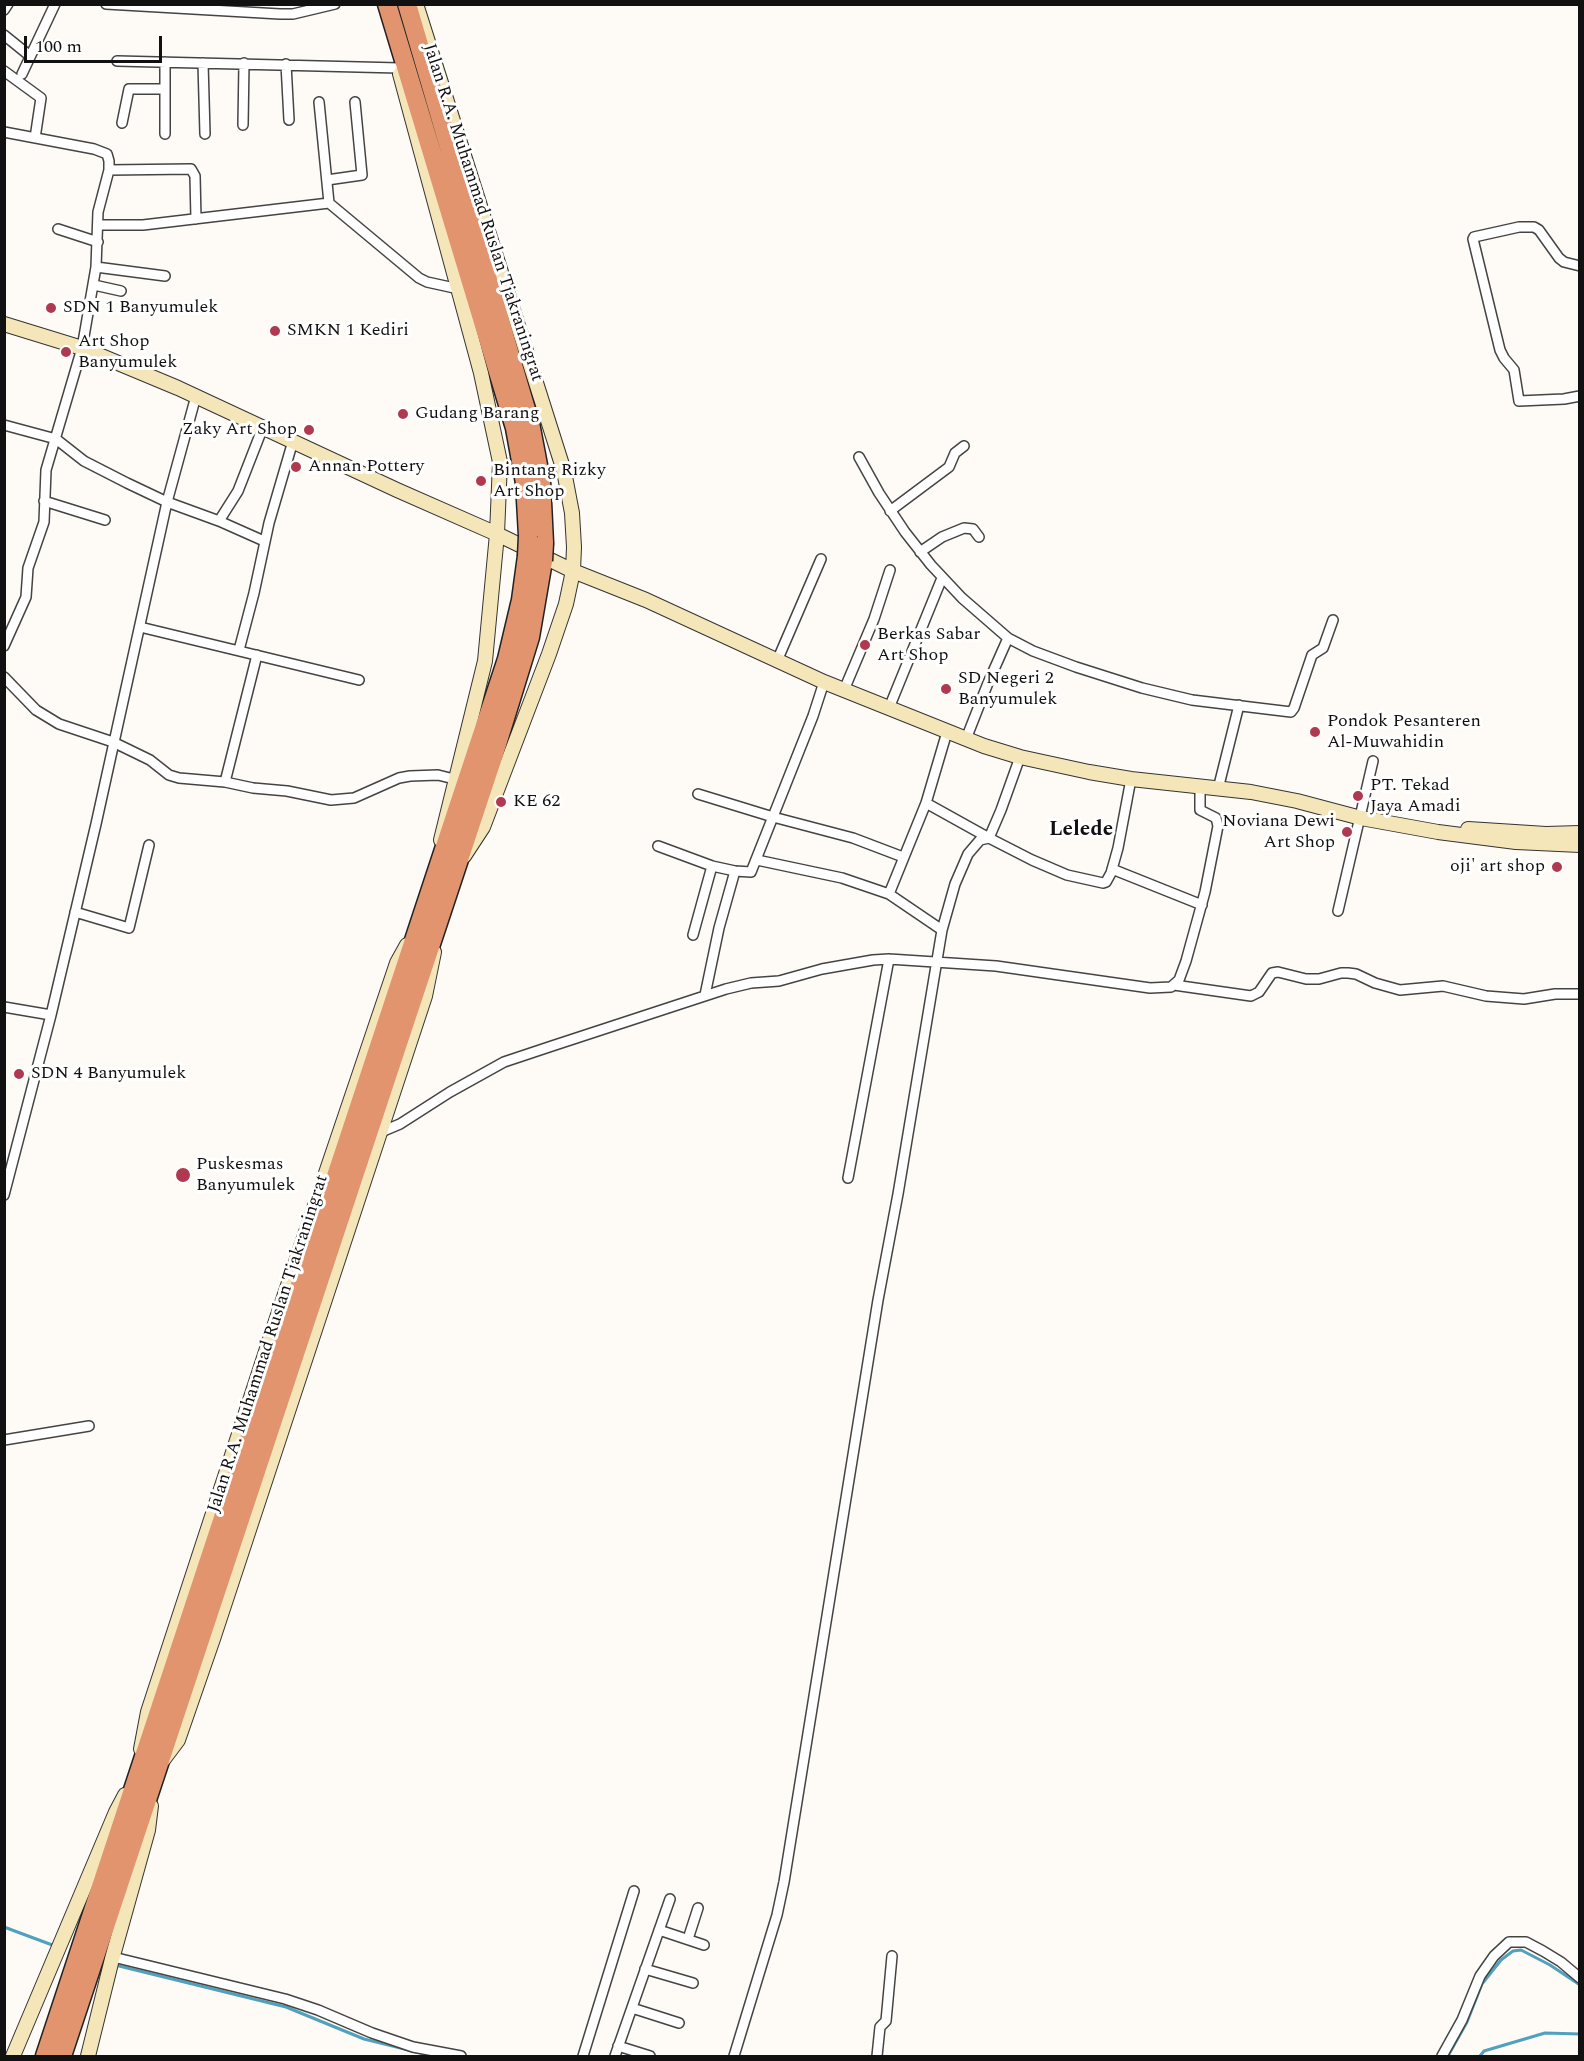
<!DOCTYPE html>
<style>
body{margin:0}
#map{position:relative;width:1584px;height:2061px;overflow:hidden;background:#fefbf6;font-family:Spectral,serif}
canvas{display:block}
.frame{position:absolute;inset:0;border:6px solid #111;pointer-events:none}
.scale{position:absolute;left:24px;top:36px;width:138px;height:27px;box-sizing:border-box;border:3px solid #111;border-top:0;padding-left:8px;font-size:18px;line-height:21px;white-space:nowrap;color:#111;-webkit-text-stroke:4px #fff;paint-order:stroke}
</style>
<div id="map">
<canvas width="1584" height="2061"></canvas>
<div class="frame"></div>
<div class="scale">100 m</div>
</div>
<script>
const context = document.querySelector('canvas').getContext('2d');
context.lineJoin = 'round';
const shape = rows => new Path2D(rows.map(r => 'M' + r).join(''));
function stroke(path, color, width, dash) { context.strokeStyle = color; context.lineWidth = width; context.lineCap = dash ? 'butt' : 'round'; context.setLineDash(dash || []); context.stroke(path); }
function drawText(font, color, halo, rows, align = 'center') {
  context.font = font + ' Spectral,serif'; context.lineWidth = 6; context.setLineDash([]); context.textBaseline = 'middle'; context.strokeStyle = halo; context.fillStyle = color; for (const [text, x, y, turn = 0] of rows) {
    context.save(); context.translate(x, y); context.rotate((+turn || 0) * Math.PI / 180); context.textAlign = isNaN(turn) ? turn : align; if (halo) context.strokeText(text, 0, 0); context.fillText(text, 0, 0); context.restore();
  }
}
const stream = shape([
 [4,1927,55,1946],
 [115,1965,286,2007,364,2039,433,2056],
 [1448,2056,1467,2022,1482,1984,1501,1960,1513,1951,1521,1950,1550,1965,1580,1985],
 [1480,2056,1484,2051,1545,2033,1580,2034]
]);
const street = shape([
 [106,4,280,14,293,14,335,4],
 [4,10,8,4],
 [4,35,30,56],
 [117,61,399,68],
 [203,63,205,134],
 [286,64,289,120],
 [4,71,41,98,35,138],
 [22,74,55,4],
 [319,102,329,203],
 [122,123,129,89,165,89],
 [243,125,244,63],
 [4,132,94,149,107,154,109,161,109,170,98,212,96,267,82,348,46,470,44,522,28,568,26,597,4,646],
 [165,134,165,62],
 [109,170,191,169,195,176,196,219],
 [327,180,362,175,355,102],
 [98,225,143,225,329,203,419,278,427,282,459,289],
 [58,229,98,242],
 [1580,266,1564,262,1559,258,1539,230,1534,227,1519,227,1474,237,1473,239,1500,350,1504,358,1514,370,1519,401,1564,399,1580,396],
 [96,267,165,276],
 [94,285,121,291],
 [4,425,56,439,84,461,127,483,167,502,219,521,264,541],
 [859,457,879,493,905,532,931,565,962,598,1008,638,1033,651,1076,667,1142,688,1192,700,1291,712,1294,708,1312,655,1323,648,1333,620],
 [44,501,105,520],
 [890,511,949,467,955,453,964,446],
 [219,521,238,491,263,427],
 [920,552,942,537,964,528,973,529,979,537],
 [140,627,359,680],
 [239,650,254,593,269,523,293,441],
 [777,661,821,559],
 [4,677,36,710,59,724,113,742,150,760,169,775,179,778,225,782,253,788,287,791,331,800,354,798,399,778,410,776,438,775,454,779],
 [844,690,874,619,890,570],
 [889,708,942,578],
 [966,739,988,683,1008,638],
 [225,782,257,655],
 [1218,789,1239,705],
 [698,794,773,817,853,838,903,857],
 [926,803,989,838,1032,860,1067,875,1103,883,1106,882,1111,873,1118,848,1131,779],
 [989,838,1001,810,1020,757],
 [658,846,712,866,735,871,751,872,813,716,824,682],
 [757,860,842,878,889,894,942,930],
 [1112,869,1202,905],
 [889,894,926,803,947,732],
 [1338,911,1373,761],
 [75,912,129,928,149,845],
 [693,935,712,866],
 [1174,985,1251,996,1259,992,1272,973,1278,972,1306,979,1319,979,1341,973,1348,973,1356,974,1375,983,1400,990,1443,986,1486,996,1524,999,1555,994,1580,994],
 [705,995,719,928,735,871],
 [4,1007,51,1015],
 [381,1132,400,1124,450,1092,504,1062,552,1046,726,989,751,983,779,981,822,969,873,960,889,959,996,966,1150,988,1171,987,1179,980,1186,961,1205,892,1218,826,1216,818,1200,810,1200,787],
 [848,1178,889,959],
 [4,1195,51,1015,96,824,167,502,196,396],
 [4,1440,89,1426],
 [659,1930,704,1945],
 [688,1939,698,1908],
 [113,1957,285,1999,318,2010,372,2033,413,2047,461,2056],
 [645,1969,693,1983],
 [632,2008,679,2023],
 [618,2046,650,2056],
 [583,2056,634,1891],
 [615,2056,670,1899],
 [734,2056,777,1915,784,1882,878,1300,898,1194,942,930,955,884,968,854,980,840,989,838],
 [877,2056,880,2027,886,2021,892,1956],
 [1442,2056,1462,2020,1480,1976,1494,1956,1509,1942,1526,1942,1543,1951,1561,1962,1580,1978]
]);
const secondary = shape([
 [416,4,564,471,572,513,574,547,573,571,566,604,549,654,483,827,464,856],
 [400,74,481,373,500,462,497,534,485,661,441,840],
 [4,324,82,348,178,388,397,490,497,534,573,571,646,600,824,682,984,746,1020,757,1089,772,1131,779,1251,792,1297,801,1361,818,1438,832,1516,842,1580,845],
 [1468,829,1546,834,1580,833],
 [141,1749,148,1712,277,1318,397,963,407,945],
 [163,1760,178,1740,213,1639,425,996,434,952],
 [13,2056,116,1812,125,1795],
 [88,2056,112,1959,148,1830,151,1806]
]);
const highway = shape([
 [387,4,515,428,525,483,528,536],
 [407,4,530,423,541,481,544,543],
 [45,2056,507,659,521,600,527,556],
 [62,2056,494,754,530,637,543,561]
]);
const highwayBridge = shape([
 [527,556,528,536],
 [543,561,544,543]
]);
const markers = [
 [51,308,6,"#b0394f"],
 [275,331,6,"#b0394f"],
 [66,352,6,"#b0394f"],
 [403,414,6,"#b0394f"],
 [309,430,6,"#b0394f"],
 [296,467,6,"#b0394f"],
 [481,481,6,"#b0394f"],
 [865,645,6,"#b0394f"],
 [946,689,6,"#b0394f"],
 [1315,732,6,"#b0394f"],
 [1358,796,6,"#b0394f"],
 [501,802,6,"#b0394f"],
 [1347,832,6,"#b0394f"],
 [1557,867,6,"#b0394f"],
 [19,1074,6,"#b0394f"],
 [183,1175,8,"#b0394f"]
];
const streetNames = [
 ["Jalan R.A. Muhammad Ruslan Tjakraningrat",482,213,72],
 ["Jalan R.A. Muhammad Ruslan Tjakraningrat",269,1344,-72]
];
const poiNames = [
 ["SDN 1 Banyumulek",63,308],
 ["SMKN 1 Kediri",287,331],
 ["Art Shop",78,342],
 ["Banyumulek",78,363],
 ["Gudang Barang",415,414],
 ["Zaky Art Shop",297,430,"right"],
 ["Annan Pottery",308,467],
 ["Bintang Rizky",493,471],
 ["Art Shop",493,492],
 ["Berkas Sabar",877,635],
 ["Art Shop",877,656],
 ["SD Negeri 2",958,679],
 ["Banyumulek",958,700],
 ["Pondok Pesanteren",1327,722],
 ["Al-Muwahidin",1327,743],
 ["PT. Tekad",1370,786],
 ["Jaya Amadi",1370,807],
 ["KE 62",513,802],
 ["Noviana Dewi",1335,822,"right"],
 ["Art Shop",1335,843,"right"],
 ["oji' art shop",1545,867,"right"],
 ["SDN 4 Banyumulek",31,1074],
 ["Puskesmas",196,1165],
 ["Banyumulek",196,1186]
];
const quarterNames = [
 ["Lelede",1081,831]
];
stroke(stream, '#50a1bd', 3);
stroke(street, '#444', 12);
stroke(secondary, '#333', 16);
stroke(highway, '#222', 21);
stroke(street, '#fff', 9);
stroke(secondary, '#f5e6b9', 14);
stroke(highway, '#e2946f', 18);
stroke(highwayBridge, '#222', 21, []);
stroke(highwayBridge, '#e2946f', 18);
for (const [x, y, r, color] of markers) { const dot = new Path2D(); dot.arc(x, y, r, 0, 2 * Math.PI); context.fillStyle = color; context.fill(dot); stroke(dot, '#fff', 2); }
drawText('18px', '#111', '#fff', streetNames);
drawText('18px', '#111', '#fff', poiNames, 'left');
drawText('bold 21px', '#111', '#fff', quarterNames);
</script>
